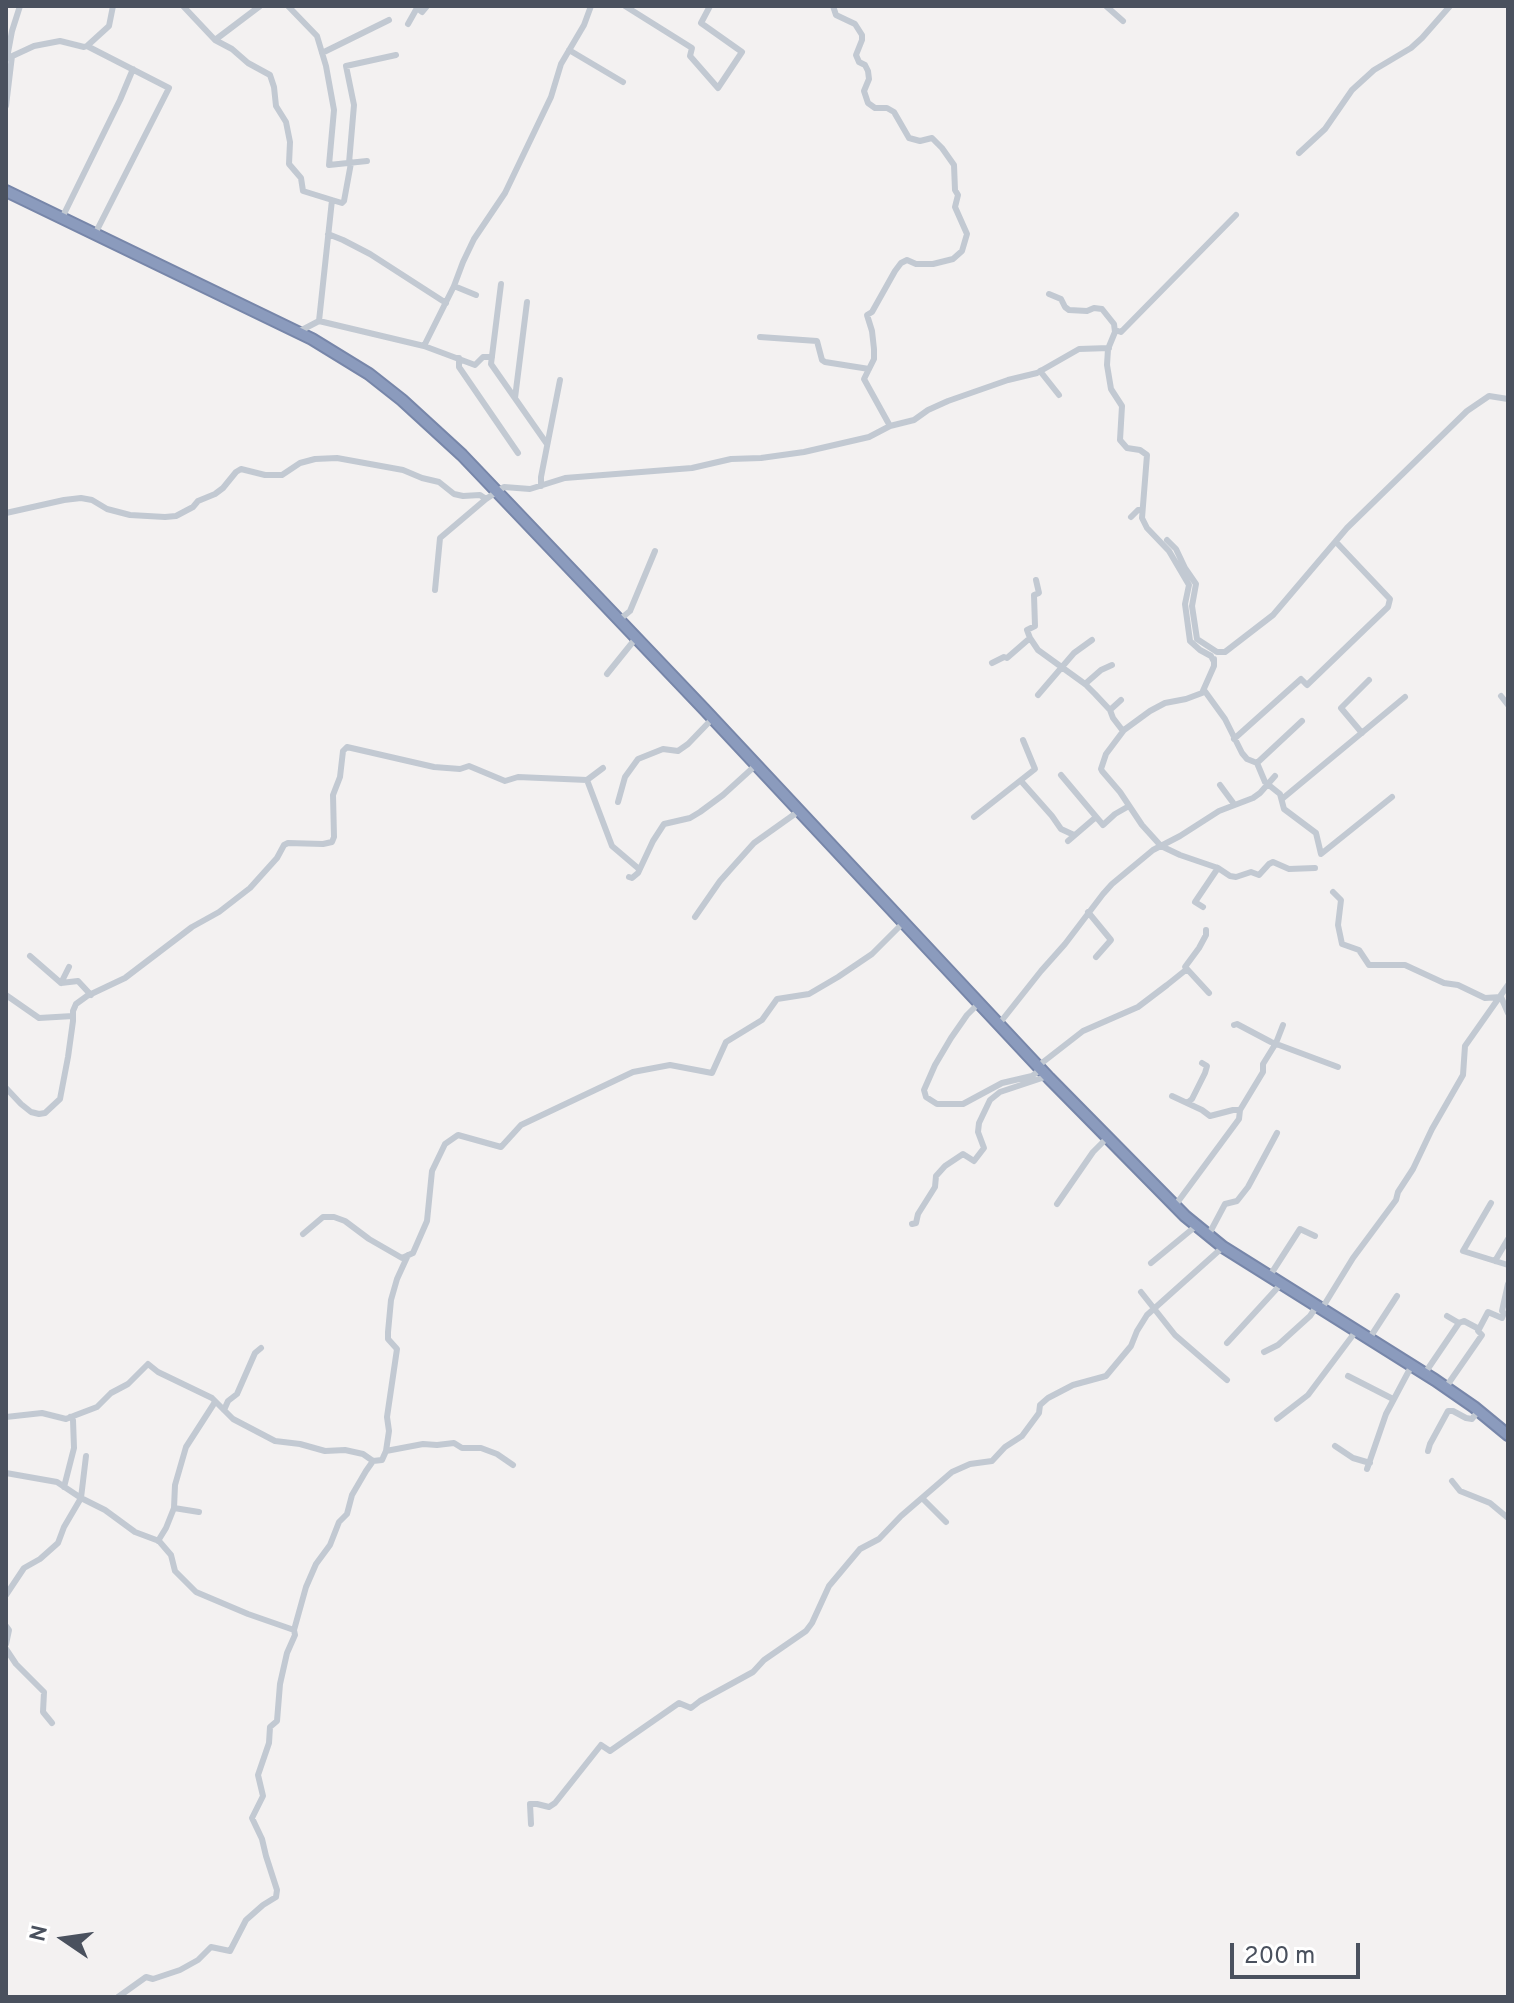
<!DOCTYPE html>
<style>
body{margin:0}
#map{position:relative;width:1514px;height:2003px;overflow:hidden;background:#f3f1f1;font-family:Overpass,sans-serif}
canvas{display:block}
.frame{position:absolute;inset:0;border:8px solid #4a515e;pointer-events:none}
.north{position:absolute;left:24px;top:1899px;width:80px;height:80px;-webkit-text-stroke:6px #fff;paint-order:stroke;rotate:283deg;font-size:22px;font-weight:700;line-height:32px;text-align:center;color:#4a515e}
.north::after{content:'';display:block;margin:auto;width:28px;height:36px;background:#4a515e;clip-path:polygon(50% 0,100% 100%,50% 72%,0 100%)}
.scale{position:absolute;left:1230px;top:1943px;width:130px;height:36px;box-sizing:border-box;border:4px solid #4a515e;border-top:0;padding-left:10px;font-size:24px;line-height:28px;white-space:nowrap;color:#4a515e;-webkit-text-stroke:6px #fff;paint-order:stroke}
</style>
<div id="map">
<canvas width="1514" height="2003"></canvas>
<div class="frame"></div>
<div class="north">N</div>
<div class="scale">200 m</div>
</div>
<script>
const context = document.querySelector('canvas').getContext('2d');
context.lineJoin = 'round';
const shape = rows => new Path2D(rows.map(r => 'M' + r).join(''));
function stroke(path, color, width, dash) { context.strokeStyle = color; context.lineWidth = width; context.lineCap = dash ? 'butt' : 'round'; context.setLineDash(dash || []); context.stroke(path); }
const minor = shape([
 [183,6,215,40,260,6],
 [288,6,317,36,326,66,334,110,329,165,367,161],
 [625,6,692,48,690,56,718,88,742,52,701,23,710,6],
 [833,6,836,15,855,24,862,35,862,40,856,55,859,62,865,65,868,71,869,79,864,91,868,103,875,108,887,108,894,112,909,138,920,141,932,138,942,148,954,165,955,190,958,195,955,207,967,234,962,251,953,259,933,264,916,264,907,260,901,263,895,271,872,312,867,315,872,331,874,349,874,359,864,379,890,426],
 [1106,6,1123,21],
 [408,24,417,8,422,12,427,6],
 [215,40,232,49,248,63,270,75,274,87,276,106,286,122,290,142,289,164,301,178,303,191,332,200],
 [87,46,109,26,113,6],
 [569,50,623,82],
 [322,53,389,20],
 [7,58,12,31,20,6],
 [6,59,34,46,60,41,84,47,87,46,169,88,95,234],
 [6,106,12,56],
 [1299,153,1325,129,1352,90,1374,70,1411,48,1422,38,1450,6],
 [349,163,354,105,346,66,396,55],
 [62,218,120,100,133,69],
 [328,234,343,240,370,254,446,303],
 [501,284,491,364,547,444],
 [454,286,476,295],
 [1049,294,1061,299,1065,307,1069,310,1087,311,1094,308,1102,309,1114,324,1115,332,1108,349,1107,365,1111,389,1122,406,1120,440,1127,448,1140,450,1147,455,1142,518,1147,528,1169,551,1189,585,1185,604,1190,641,1200,650,1211,656,1213,660],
 [319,321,332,200,342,203,344,201,351,163],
 [1115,330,1121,332,1236,215],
 [298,332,319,321,424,346,475,365,483,357,492,357],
 [760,337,817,341,822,360,825,362,869,369],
 [424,346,454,286,463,262,474,239,505,193,551,97,561,64,584,25,591,6],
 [459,358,459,367,518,453],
 [1040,371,1059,395],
 [515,398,527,302],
 [541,486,541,477,560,380],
 [6,513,64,500,81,498,92,500,107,509,130,515,165,517,176,516,193,507,198,501,215,494,223,488,236,472,241,469,265,475,282,475,300,463,315,459,337,458,403,470,422,478,439,482,454,494,463,496,480,495,486,499],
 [1131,517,1138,510,1142,510],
 [1167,540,1176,549,1185,568,1196,584,1192,606,1197,639,1217,652,1225,652,1273,615,1347,528,1467,411,1489,396,1508,399],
 [1036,580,1039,593,1034,595,1035,626,1027,630,1030,638,1038,650,1085,684,1095,694,1110,710,1113,718,1123,731],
 [435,590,440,538,486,499,504,487,530,489,565,478,692,468,731,459,761,458,804,452,869,437,890,426,914,420,928,410,948,401,1008,380,1037,373,1079,349,1109,348],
 [619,620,630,611,655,551],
 [1214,659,1214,666,1202,693,1186,699,1165,703,1150,711,1124,730,1106,754,1101,769,1102,771,1120,792,1142,825,1161,846,1180,855,1218,868,1230,876,1236,877,1251,872,1259,875,1269,864,1273,862,1289,869,1315,868],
 [992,663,1004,657,1007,658,1030,638],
 [607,674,636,638],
 [1085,684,1101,670,1112,665],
 [1204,690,1225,719,1242,753,1247,759,1257,763,1265,782,1280,794,1284,809,1316,833,1321,854,1392,797],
 [1038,695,1074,653,1092,640],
 [1501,696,1508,705],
 [1110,710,1121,700],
 [1362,733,1341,708,1369,680],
 [1234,739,1301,679,1307,685,1388,607,1390,599,1336,542],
 [1257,763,1302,721],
 [1061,775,1103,825,1115,814,1129,806],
 [587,780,603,768],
 [1021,781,1052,816,1061,829,1074,835],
 [1220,785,1234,804],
 [1282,799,1405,697],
 [618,802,625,777,638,759,663,749,678,751,688,744,713,718],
 [974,817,1035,769,1023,740],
 [1068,841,1096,817],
 [629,877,632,878,638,873,653,841,664,824,690,818,700,812,723,795,756,765],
 [1333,892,1341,900,1338,925,1342,944,1359,950,1369,965,1405,965,1444,983,1458,985,1485,998,1501,997,1508,1013],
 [1203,907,1195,902,1218,868],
 [1088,912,1111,940,1096,957],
 [695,917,720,881,754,843,799,811],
 [30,956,61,983,78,981,91,995],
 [1187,969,1209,993],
 [61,983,69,967],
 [6,995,39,1018,73,1016],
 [979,1003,967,1015,951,1038,935,1065,924,1090,926,1097,937,1104,963,1104,1002,1083,1032,1076,1041,1069],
 [999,1024,1041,971,1065,944,1103,894,1112,884,1153,850,1180,836,1219,811,1253,798,1260,793,1275,776],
 [1234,1025,1237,1024,1271,1042,1338,1067],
 [1038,1066,1083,1031,1138,1007,1167,985,1187,969,1185,967,1199,948,1206,935,1206,930],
 [6,1088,21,1104,31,1112,39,1114,45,1113,60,1099,68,1057,73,1021,73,1011,76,1004,87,996,125,978,192,927,219,912,250,888,277,858,284,845,288,843,323,844,332,842,334,837,333,795,340,777,343,751,347,747,434,767,460,769,469,766,505,781,518,777,587,780,612,846,639,869],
 [1172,1096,1202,1110,1210,1116,1233,1110,1240,1110],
 [1187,1103,1192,1099,1205,1073,1207,1066,1202,1063],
 [1491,1203,1463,1251,1508,1265],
 [1057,1204,1093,1152,1107,1138],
 [1174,1207,1239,1119,1240,1110,1263,1072,1263,1064,1276,1043,1283,1025],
 [912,1224,916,1223,918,1214,935,1187,936,1176,945,1166,963,1154,974,1161,984,1148,978,1132,979,1123,990,1100,1000,1092,1048,1076],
 [303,1234,323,1217,334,1217,345,1221,369,1239,402,1258,413,1253,427,1221,432,1171,445,1144,458,1135,501,1147,521,1125,633,1072,670,1065,712,1073,726,1042,762,1020,777,999,809,994,838,977,872,954,904,922],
 [1208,1236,1225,1204,1237,1201,1248,1187,1277,1133],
 [1495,1261,1508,1239],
 [1151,1263,1196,1226],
 [1269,1277,1300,1229,1315,1236],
 [1141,1292,1175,1335,1227,1380],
 [1321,1310,1353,1258,1396,1200,1398,1192,1413,1169,1432,1129,1463,1075,1465,1046,1508,985],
 [1459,1323,1464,1321,1479,1329],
 [1369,1339,1397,1296],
 [1227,1343,1281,1284],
 [1264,1352,1278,1345,1310,1316,1316,1307],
 [1425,1373,1459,1323,1447,1316],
 [1348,1376,1393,1399],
 [1446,1387,1482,1335,1478,1331,1488,1312,1502,1318,1504,1313,1502,1311,1508,1284],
 [224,1410,228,1401,237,1394,255,1353,261,1348],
 [6,1417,42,1413,66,1419,76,1415,97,1407,111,1393,128,1384,148,1364,158,1372,212,1398,233,1419,275,1441,300,1444,325,1451,345,1450,363,1454,373,1461],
 [1277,1419,1308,1395,1356,1331],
 [1335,1446,1353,1458,1370,1463],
 [386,1451,423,1444,437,1445,454,1443,462,1448,481,1448,497,1454,513,1465],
 [1428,1451,1430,1444,1448,1411,1453,1411,1466,1418,1472,1419,1479,1410],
 [1367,1469,1386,1414,1412,1365],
 [6,1473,57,1482,81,1498,105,1510,135,1532,159,1541,171,1555,175,1571,196,1592,248,1614,294,1630,306,1587,316,1564,330,1545,339,1522,347,1514,352,1495,366,1471,373,1461,382,1460,386,1451,389,1431,387,1417,397,1349,388,1339,388,1332,391,1300,397,1279,408,1255],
 [1452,1481,1460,1491,1490,1503,1508,1518],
 [64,1487,74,1448,73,1420,70,1417],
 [923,1499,946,1522],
 [174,1508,199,1512],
 [158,1541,166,1528,174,1508,175,1485,186,1447,215,1402],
 [6,1595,24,1568,40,1559,58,1543,64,1527,81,1498,86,1456],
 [6,1626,9,1630,6,1644],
 [6,1649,16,1664,44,1692,43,1712,52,1723],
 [531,1824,530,1804,537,1804,549,1807,555,1803,601,1745,610,1751,679,1703,691,1708,700,1701,753,1672,764,1660,806,1631,812,1623,829,1586,860,1549,879,1539,901,1516,952,1472,970,1464,992,1461,1005,1447,1022,1436,1039,1413,1040,1405,1048,1398,1073,1385,1106,1376,1131,1346,1137,1331,1147,1315,1223,1247],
 [118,1997,146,1977,153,1979,180,1970,198,1960,211,1947,230,1951,246,1920,263,1905,276,1897,277,1890,266,1856,262,1839,252,1818,263,1796,258,1775,269,1743,270,1727,277,1721,280,1684,287,1653,295,1635,294,1630]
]);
const highway = shape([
 [6,191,312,339,369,374,402,400,462,455,704,709,1049,1078,1185,1216,1223,1247,1435,1380,1474,1407,1508,1435]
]);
stroke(highway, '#7786a9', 14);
stroke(minor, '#c2c9d2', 6);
stroke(highway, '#8b9bbd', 10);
</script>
